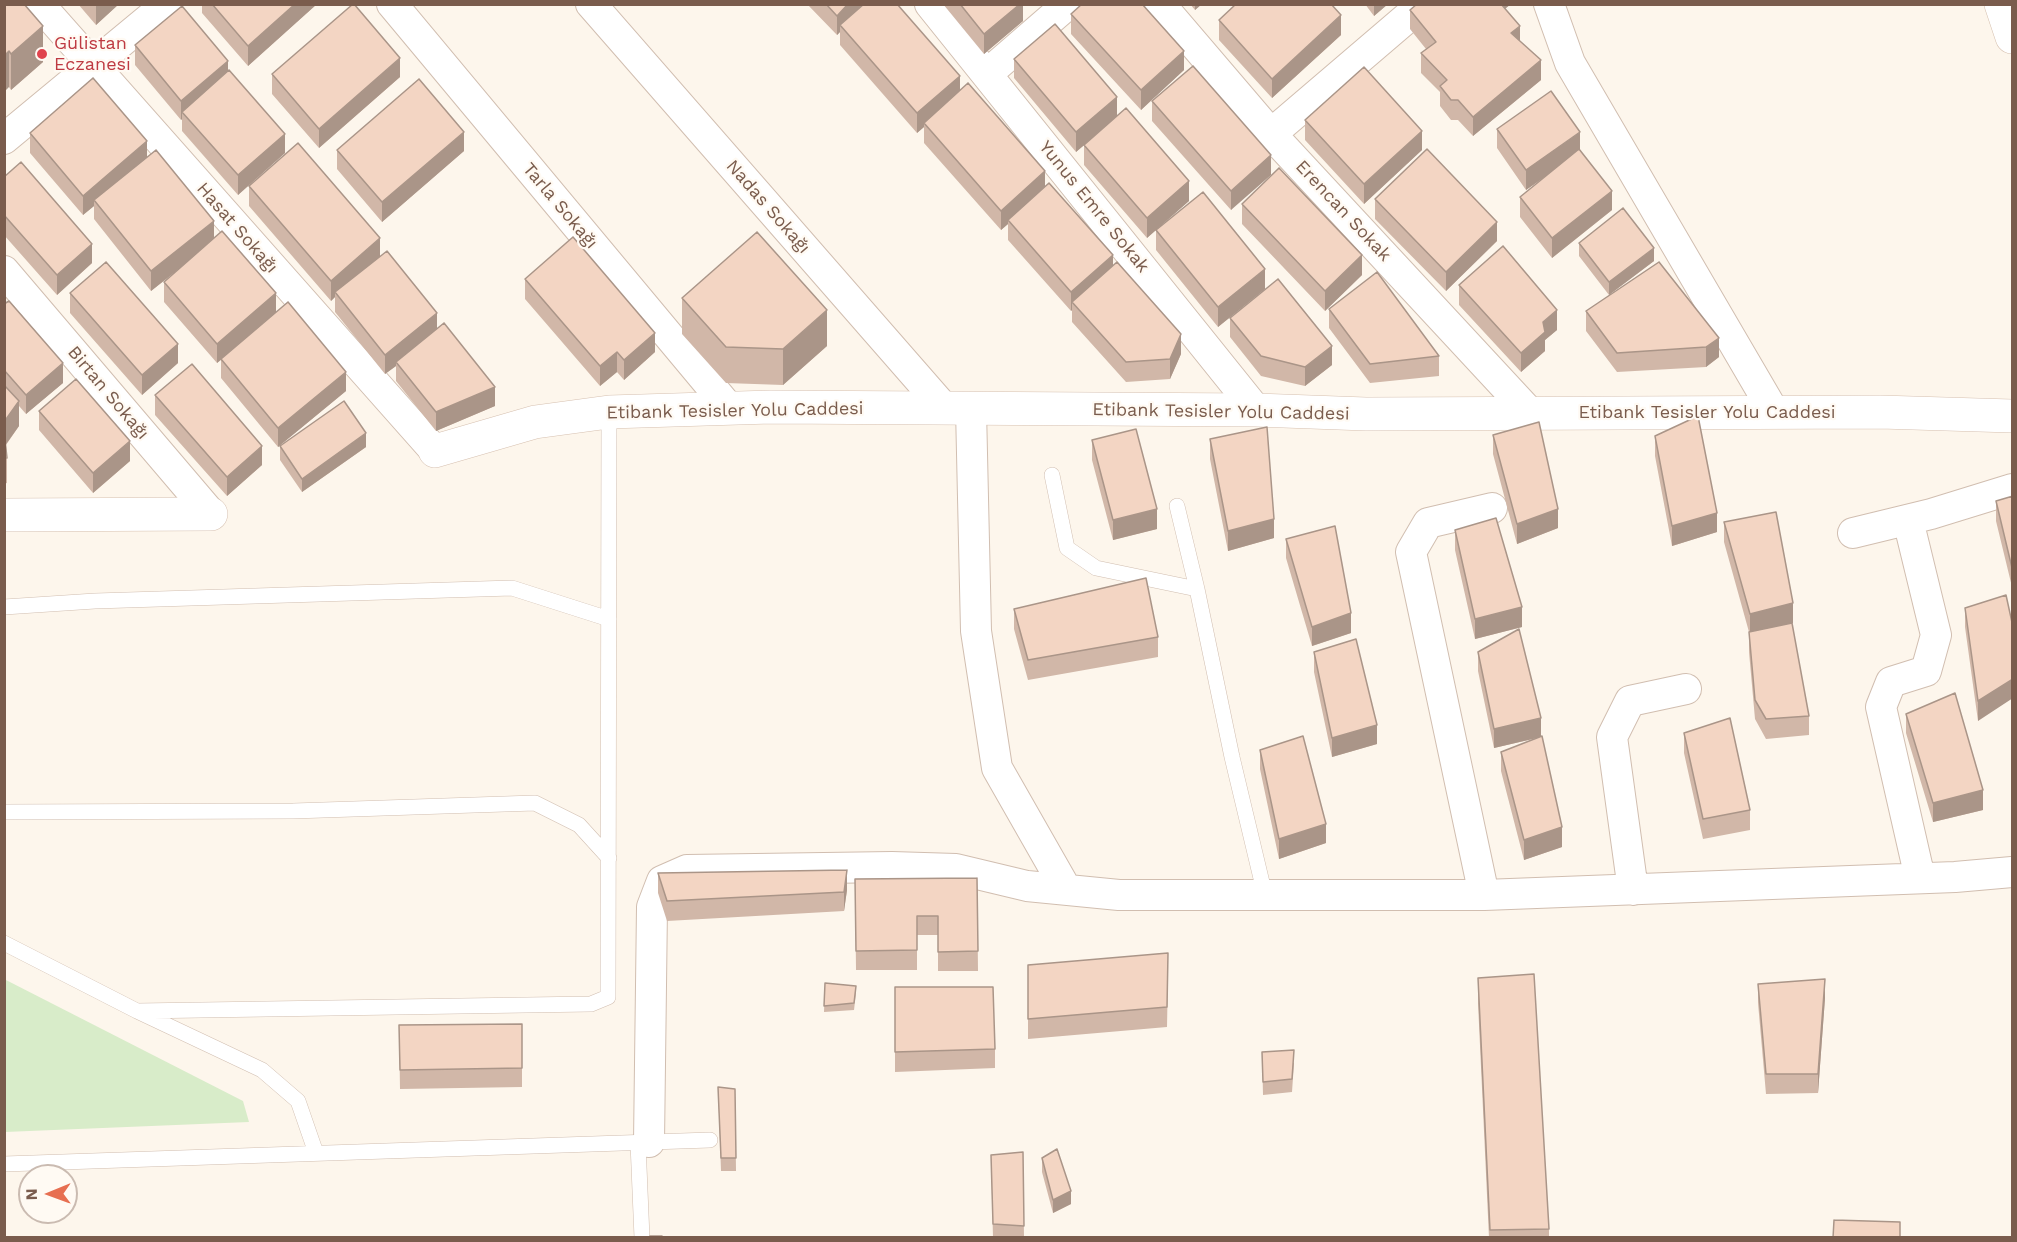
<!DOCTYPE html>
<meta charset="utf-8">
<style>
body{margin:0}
#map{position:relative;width:2017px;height:1242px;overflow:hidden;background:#fdf6ec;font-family:"Work Sans",sans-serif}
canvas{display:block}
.frame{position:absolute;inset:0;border:6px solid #7a5c4d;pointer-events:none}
.north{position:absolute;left:18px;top:1164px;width:60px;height:60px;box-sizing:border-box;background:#fffaf3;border:2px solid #cabbb1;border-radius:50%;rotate:269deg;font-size:16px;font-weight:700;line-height:24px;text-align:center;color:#7a5c4d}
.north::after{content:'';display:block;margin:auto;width:21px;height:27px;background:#e76f51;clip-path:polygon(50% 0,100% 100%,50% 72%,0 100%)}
</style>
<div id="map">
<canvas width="2017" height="1242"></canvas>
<div class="frame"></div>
<div class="north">N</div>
</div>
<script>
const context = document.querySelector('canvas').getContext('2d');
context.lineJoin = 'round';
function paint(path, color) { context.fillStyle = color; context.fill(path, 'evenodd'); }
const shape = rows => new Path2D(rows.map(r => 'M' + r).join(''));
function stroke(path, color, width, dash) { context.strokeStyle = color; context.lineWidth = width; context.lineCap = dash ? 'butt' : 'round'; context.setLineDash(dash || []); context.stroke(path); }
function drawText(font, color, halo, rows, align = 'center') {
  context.font = font + ' "Work Sans",sans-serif'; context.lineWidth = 4.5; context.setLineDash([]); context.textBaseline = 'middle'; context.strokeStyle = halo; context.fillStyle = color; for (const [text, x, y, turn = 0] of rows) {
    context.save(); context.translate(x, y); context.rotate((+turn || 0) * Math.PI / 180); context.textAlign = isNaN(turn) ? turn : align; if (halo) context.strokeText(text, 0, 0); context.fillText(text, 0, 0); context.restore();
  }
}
const green = shape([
 [4,979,243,1101,249,1122,5,1132]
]);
const lane = shape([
 [1052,475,1067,548,1096,568,1197,589,1232,757,1265,895],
 [1177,506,1197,589],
 [4,607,95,601,512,588,609,619],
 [4,812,293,811,535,803,579,825,609,858],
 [4,943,137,1011,262,1070,298,1101,316,1153],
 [137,1011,591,1004,608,997,609,412],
 [638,1143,642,1238],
 [4,1164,710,1140]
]);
const street = shape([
 [39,4,435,451],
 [392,4,729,408],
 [591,4,945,409],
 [930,4,1256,410],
 [1160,4,1271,134,1530,413],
 [1549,4,1570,63,1774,412],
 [987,74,1068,4],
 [1271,134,1423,4],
 [4,139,167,4],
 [4,271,211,514],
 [971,409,976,631,997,768,1066,889],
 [1908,520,1936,635,1926,671,1891,682,1881,707,1920,878],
 [1853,533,1931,514,2012,489],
 [1633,890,1612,737,1630,701,1686,689],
 [1484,895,1411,552,1428,523,1492,508],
 [649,1142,652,907,662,881,687,870,892,867,956,869,1027,886,1119,895,1484,895,1955,877,2012,872]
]);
const secondary = shape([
 [2001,4,2012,37],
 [435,451,535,422,609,412,771,407,1256,410,1366,414,1880,412,2012,416],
 [4,515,211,514]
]);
const wall = shape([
 [4,4,43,62,11,90,9,87],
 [78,4,119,4,96,25],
 [202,4,317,4,248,66,202,13],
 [807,4,897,4,960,91,1045,187,1113,266,1181,354,1170,379,1126,382,1072,322,1072,310,1071,311,1008,240,1008,224,1001,230,924,143,924,127,917,133,840,45,840,32,837,35],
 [943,4,1023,4,1023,21,984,54],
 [1190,4,1202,4,1195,10],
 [1365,4,1388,4,1374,16],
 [1510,4,1505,9,1520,41,1541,80,1473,136,1458,120,1451,120,1440,106,1440,92,1421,73,1421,53,1426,49,1410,29,1410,10],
 [1071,14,1184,70,1141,110,1071,34],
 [1219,20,1341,35,1272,98,1219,40],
 [135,45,228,71,285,153,238,195,182,131,182,119,181,120,135,65],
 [1014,59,1117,116,1189,201,1159,227,1265,289,1218,327,1156,250,1156,230,1147,238,1084,165,1084,145,1090,140,1076,152,1014,78],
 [272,74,400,77,319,148,272,94],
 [1152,101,1271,155,1231,210,1152,121],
 [1305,120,1422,150,1364,204,1305,140],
 [1497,129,1580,151,1612,210,1552,258,1520,217,1520,197,1552,172,1526,190,1497,148],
 [30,133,147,157,214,239,276,313,346,391,278,447,221,378,221,360,217,363,164,302,164,282,190,260,151,291,94,219,94,206,83,215,30,153],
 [337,150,464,151,382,222,337,169],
 [4,177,92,263,57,295,4,235],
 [249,186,380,256,437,328,495,406,436,431,396,381,396,366,385,374,335,312,335,297,331,301,249,206],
 [1375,199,1497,241,1446,291,1375,219],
 [1242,204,1362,275,1325,311,1242,224],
 [1579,243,1654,261,1609,295,1579,256],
 [1659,262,1719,357,1706,367,1617,372,1586,331,1586,311],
 [525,279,655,352,624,380,617,372,600,386,525,299],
 [1459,285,1557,330,1545,340,1545,351,1521,372,1459,305],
 [70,293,178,363,142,395,70,313],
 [682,298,827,346,783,385,726,383,682,334],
 [4,304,63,383,26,414,19,406,19,426,6,445,7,458,7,483,4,484],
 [1329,309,1439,356,1439,376,1370,383,1329,328],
 [1230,318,1332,365,1305,386,1261,376,1230,337],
 [155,395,262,465,227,496,155,415],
 [39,411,130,461,93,493,39,430],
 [1493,435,1558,528,1517,544,1493,454],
 [1655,436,1717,532,1672,546,1655,456],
 [1210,439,1274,538,1228,551,1210,459],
 [1092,440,1157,529,1113,540,1092,460],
 [280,446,366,447,302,492,280,460],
 [2013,496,2013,591,1996,521,1996,501],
 [1724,522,1793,623,1789,623,1809,716,1809,735,1766,739,1755,719,1749,652,1749,632,1724,542],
 [1455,530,1522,627,1475,639,1455,550],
 [1286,539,1351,633,1312,646,1286,558],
 [1965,608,2013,627,1978,721,1965,627],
 [1014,609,1158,637,1158,657,1028,680,1014,629],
 [1314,652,1377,744,1332,757,1314,672],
 [1478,652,1541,737,1562,847,1524,860,1501,771,1501,752,1537,738,1494,748,1478,671],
 [1906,714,1983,810,1933,822,1906,733],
 [1684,733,1750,810,1750,830,1703,839,1684,753],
 [1260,750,1326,843,1279,859,1260,769],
 [658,873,847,890,844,911,667,921,658,893],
 [977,878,978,971,938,971,938,935,917,935,917,970,856,970,855,879],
 [1028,965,1168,973,1167,1027,1028,1039],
 [1478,978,1549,1229,1549,1238,1489,1238,1478,1003],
 [825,983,856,993,854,1010,824,1012],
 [1758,984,1825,998,1818,1093,1766,1094,1758,1003],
 [895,987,995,1049,995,1068,895,1072],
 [399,1025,522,1068,522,1087,400,1089],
 [1262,1052,1294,1063,1292,1092,1263,1095],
 [718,1087,735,1089,736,1171,721,1171],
 [1023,1152,1024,1238,993,1238,991,1155],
 [1042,1158,1071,1204,1053,1213,1042,1172]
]);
const shadedWall = shape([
 [97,4,119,4,96,25,96,5],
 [295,4,317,4,248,66,248,46],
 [848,4,869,4,840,25,840,32,837,35,837,16],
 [1020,4,1023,4,1023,21,984,54,984,34],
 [1195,4,1202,4,1195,10],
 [1374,4,1388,4,1374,16],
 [1495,4,1510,4,1510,5,1495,16],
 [1341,15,1341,35,1272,98,1272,79],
 [43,26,43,62,11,90,11,54],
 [1520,26,1520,46,1511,33],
 [9,51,9,87,4,92,4,56],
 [1184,51,1184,70,1141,110,1141,90],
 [400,58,400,77,319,148,319,129],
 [1541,60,1541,80,1473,136,1473,117],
 [228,61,228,81,182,112,182,119,181,120,181,101],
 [960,76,960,95,924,123,924,127,917,133,917,113],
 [1117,97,1117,117,1076,152,1076,132],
 [1422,131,1422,150,1364,204,1364,184],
 [464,132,464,151,382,222,382,202],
 [1580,132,1580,152,1526,190,1526,170],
 [285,134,285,153,238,195,238,175],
 [147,141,147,160,94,200,94,206,83,215,83,196],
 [1271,155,1271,175,1231,210,1231,191],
 [1045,171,1045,191,1008,220,1008,224,1001,230,1001,211],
 [1189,181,1189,201,1147,238,1147,218],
 [1612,191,1612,210,1552,258,1552,238],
 [214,221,214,241,151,291,151,271],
 [1497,222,1497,241,1446,291,1446,272],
 [380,238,380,258,335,292,335,297,331,301,331,281],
 [92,244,92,263,57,295,57,275],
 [1654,248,1654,261,1609,295,1609,282],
 [1113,255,1113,275,1072,302,1072,310,1071,311,1071,292],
 [1362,255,1362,275,1325,311,1325,291],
 [1265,269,1265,289,1218,327,1218,307],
 [276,293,276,313,217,363,217,344],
 [827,310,827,346,783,385,783,349],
 [1557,310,1557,330,1545,340,1545,351,1521,372,1521,353,1543,322],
 [437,313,437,333,396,362,396,366,385,374,385,355],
 [655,333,655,352,624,380,624,360],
 [1181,334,1181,354,1170,379,1170,359],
 [1719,338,1719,357,1706,367,1706,347],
 [178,344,178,363,142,395,142,375],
 [1332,346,1332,365,1305,386,1305,367],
 [617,352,617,372,600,386,600,366],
 [63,363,63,383,26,414,26,395],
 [346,372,346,391,278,447,278,428],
 [495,387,495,406,436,431,436,412],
 [19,401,19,426,4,447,4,422],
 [366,433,366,447,302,492,302,479],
 [130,441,130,461,93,493,93,473],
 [262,446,262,465,227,496,227,477],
 [1157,509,1157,529,1113,540,1113,520],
 [1558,509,1558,528,1517,544,1517,524],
 [1717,513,1717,532,1672,546,1672,526],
 [1274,519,1274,538,1228,551,1228,531],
 [1793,603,1793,623,1750,634,1750,614],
 [1522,607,1522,627,1475,639,1475,619],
 [1351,613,1351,633,1312,646,1312,627],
 [2013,679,2013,698,1978,721,1978,701],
 [1541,718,1541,737,1494,748,1494,729],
 [1377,725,1377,744,1332,757,1332,738],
 [1983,790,1983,810,1933,822,1933,803],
 [1326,824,1326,843,1279,859,1279,839],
 [1562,827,1562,847,1524,860,1524,840],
 [847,870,847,890,844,911,844,892],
 [1825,979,1825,998,1818,1093,1818,1074],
 [1071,1191,1071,1204,1053,1213,1053,1200]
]);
const building = shape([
 [4,4,24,4,43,26,11,54,9,51,4,56,4,4],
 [212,4,295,4,248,46,212,4],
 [353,4,354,4,400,58,319,129,272,74,353,4],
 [826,4,848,4,837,16,826,4],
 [864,4,897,4,960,76,917,113,840,25,864,4],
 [960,4,1020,4,984,34,960,4],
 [1082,4,1142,4,1184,51,1141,90,1071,14,1082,4],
 [1236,4,1331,4,1341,15,1272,79,1219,20,1236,4],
 [1417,4,1501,4,1520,26,1511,33,1541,60,1473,117,1458,100,1451,100,1440,86,1447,80,1421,53,1436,42,1410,10,1417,4],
 [182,6,228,61,181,101,135,45,182,6],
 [1055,24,1117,97,1076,132,1014,59,1055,24],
 [1193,66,1271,155,1231,191,1152,101,1193,66],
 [1364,67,1422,131,1364,184,1305,120,1364,67],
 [229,70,285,134,238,175,182,112,229,70],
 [93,78,147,141,83,196,30,133,93,78],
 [419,79,464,132,382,202,337,150,419,79],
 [968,83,1045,171,1001,211,924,123,968,83],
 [1551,91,1580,132,1526,170,1497,129,1551,91],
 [1126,108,1189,181,1147,218,1084,145,1126,108],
 [298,143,380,238,331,281,249,186,298,143],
 [1427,149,1497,222,1446,272,1375,199,1427,149],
 [1579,149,1612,191,1552,238,1520,197,1579,149],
 [156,150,214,221,151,271,94,200,156,150],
 [21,162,92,244,57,275,4,215,4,177,21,162],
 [1279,168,1362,255,1325,291,1242,204,1279,168],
 [1049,183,1113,255,1071,292,1008,220,1049,183],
 [1203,192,1265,269,1218,307,1156,230,1203,192],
 [1623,208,1654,248,1609,282,1579,243,1623,208],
 [222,231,276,293,217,344,164,282,222,231],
 [757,232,827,310,783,349,726,347,682,298,757,232],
 [573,237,655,333,624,360,617,352,600,366,525,279,573,237],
 [1503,246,1557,310,1543,322,1545,332,1521,353,1459,285,1503,246],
 [387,251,437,313,385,355,335,292,387,251],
 [106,262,178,344,142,375,70,293,106,262],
 [1117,262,1181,334,1170,359,1126,362,1072,302,1117,262],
 [1659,262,1719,338,1706,347,1617,353,1586,311,1659,262],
 [1377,272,1439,356,1370,364,1329,309,1377,272],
 [1278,279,1332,346,1305,367,1261,356,1230,318,1278,279],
 [9,301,63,363,26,395,4,370,4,304,9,301],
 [288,302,346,372,278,428,221,359,288,302],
 [444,323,495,387,436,412,396,362,444,323],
 [192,364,262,446,227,477,155,395,192,364],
 [76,379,130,441,93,473,39,411,76,379],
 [4,385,19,401,4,422,4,385],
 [344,401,366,433,302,479,280,446,344,401],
 [1698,416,1717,513,1672,526,1655,436,1698,416],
 [1539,422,1558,509,1517,524,1493,435,1539,422],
 [1267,427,1274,519,1228,531,1210,439,1267,427],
 [1136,429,1157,509,1113,520,1092,440,1136,429],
 [4,431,7,458,4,458,4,431],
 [2013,496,2013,572,1996,501,2013,496],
 [1776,512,1793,603,1750,614,1724,522,1776,512],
 [1496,518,1522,607,1475,619,1455,530,1496,518],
 [1335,526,1351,613,1312,627,1286,539,1335,526],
 [1146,578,1158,637,1028,660,1014,609,1146,578],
 [2006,595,2013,627,2013,679,1978,701,1965,608,2006,595],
 [1792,623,1809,716,1766,719,1755,700,1749,632,1792,623],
 [1519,629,1541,718,1494,729,1478,652,1519,629],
 [1356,639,1377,725,1332,738,1314,652,1356,639],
 [1955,693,1983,790,1933,803,1906,714,1955,693],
 [1730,718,1750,810,1703,819,1684,733,1730,718],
 [1303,736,1326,824,1279,839,1260,750,1303,736],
 [1542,736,1562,827,1524,840,1501,752,1542,736],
 [847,870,844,892,667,901,658,873,847,870],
 [977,878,978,951,938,952,938,916,917,916,917,950,856,951,855,879,977,878],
 [1168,953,1167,1007,1028,1019,1028,965,1168,953],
 [1534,974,1549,1229,1490,1230,1478,978,1534,974],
 [1825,979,1818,1074,1766,1074,1758,984,1825,979],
 [825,983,856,986,854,1003,824,1006,825,983],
 [895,987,993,987,995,1049,895,1052,895,987],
 [522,1024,522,1068,400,1070,399,1025,522,1024],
 [1294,1050,1292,1079,1263,1082,1262,1052,1294,1050],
 [718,1087,735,1089,736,1158,721,1158,718,1087],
 [1057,1149,1071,1191,1053,1200,1042,1158,1057,1149],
 [1023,1152,1024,1226,993,1224,991,1155,1023,1152],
 [1834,1220,1900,1222,1900,1238,1833,1238,1834,1220],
 [650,1236,662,1236,662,1238,651,1238,650,1236]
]);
const markers = [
 [42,54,6,"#e0444e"]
];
const healthNames = [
 ["Gülistan",54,44],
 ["Eczanesi",54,65]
];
const streetNames = [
 ["Tarla Sokağı",560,206,50],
 ["Nadas Sokağı",768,207,49],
 ["Yunus Emre Sokak",1094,207,51],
 ["Erencan Sokak",1343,211,47],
 ["Hasat Sokağı",237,228,49],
 ["Birtan Sokağı",108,393,50],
 ["Etibank Tesisler Yolu Caddesi",735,411,-1],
 ["Etibank Tesisler Yolu Caddesi",1221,412,1],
 ["Etibank Tesisler Yolu Caddesi",1707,413]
];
paint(green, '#d8ecc9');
stroke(lane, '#d1beb0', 16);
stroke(street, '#d1beb0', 32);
stroke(secondary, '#d6c0b0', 34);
stroke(lane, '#fff', 15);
stroke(street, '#fff', 30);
stroke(secondary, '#fff', 33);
paint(wall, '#d1b7a8');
paint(shadedWall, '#aa9588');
paint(building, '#f3d5c3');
stroke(building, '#aa9588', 1.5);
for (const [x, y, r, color] of markers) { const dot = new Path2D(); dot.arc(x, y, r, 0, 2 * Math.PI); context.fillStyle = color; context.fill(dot); stroke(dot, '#fffaf3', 2); }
drawText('18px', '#be3a42', '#fffaf3', healthNames, 'left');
drawText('18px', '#7a5c4d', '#fffaf3', streetNames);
</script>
